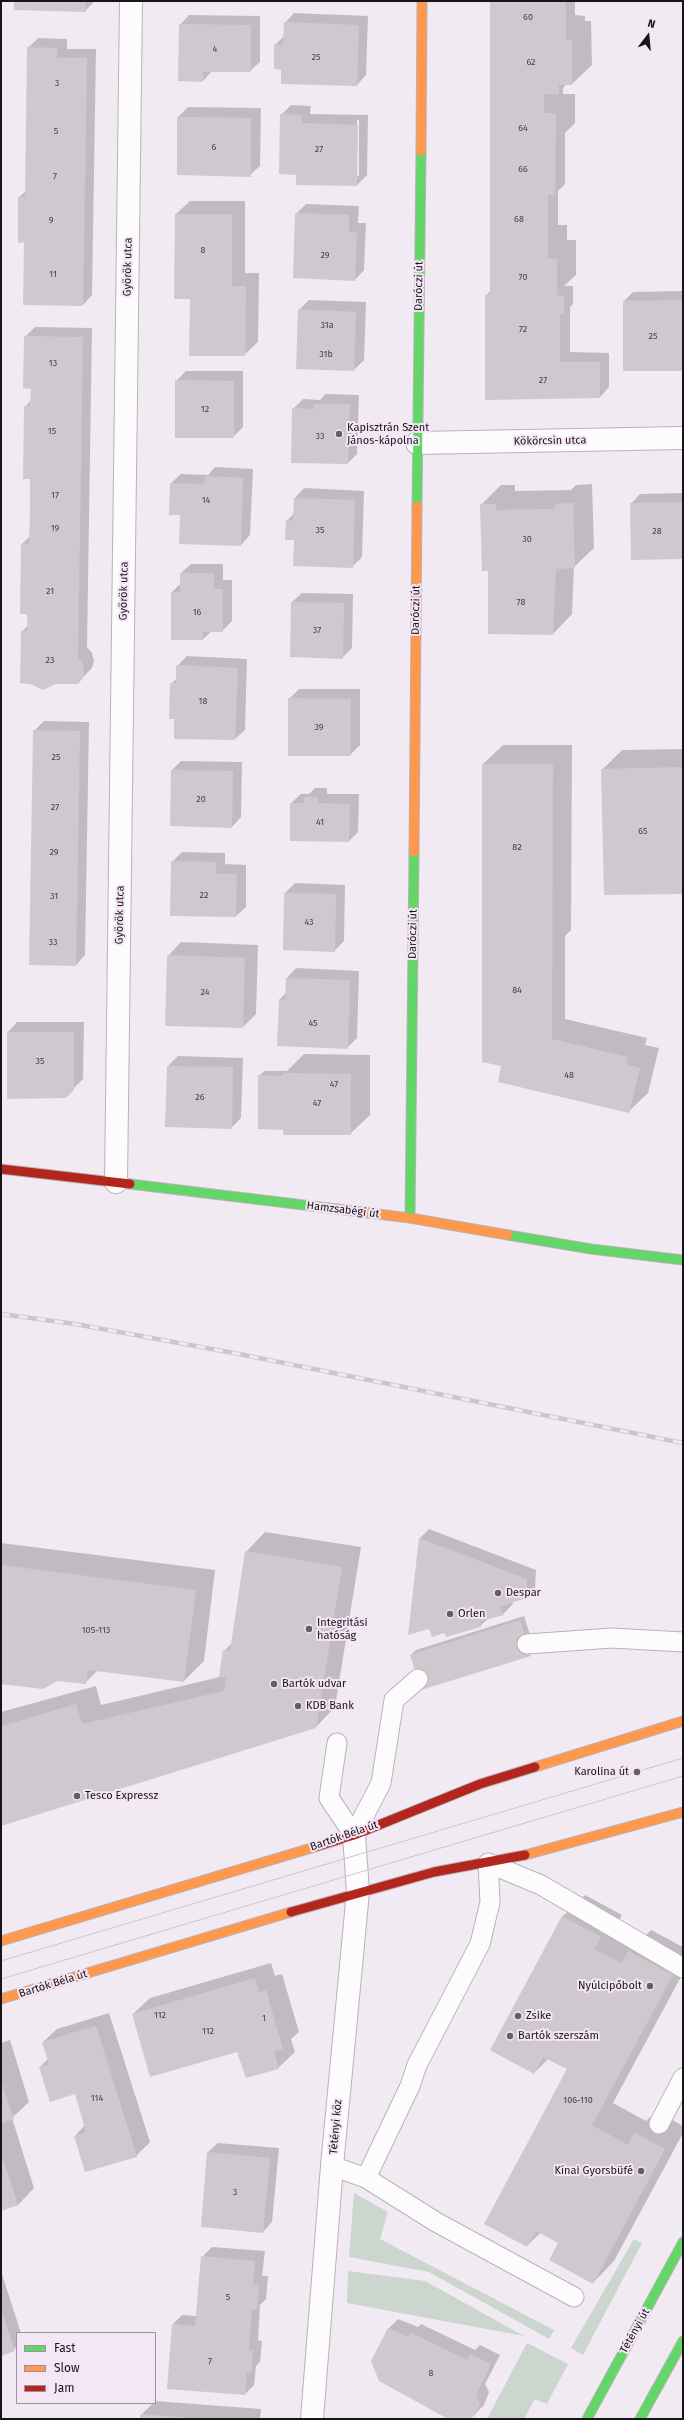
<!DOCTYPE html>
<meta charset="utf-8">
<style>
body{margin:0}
#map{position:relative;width:684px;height:2420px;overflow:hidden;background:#f2eaf2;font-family:"Fira Sans",sans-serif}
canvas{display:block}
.frame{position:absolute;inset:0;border:2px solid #191419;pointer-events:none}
.legend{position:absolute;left:16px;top:2332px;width:140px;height:72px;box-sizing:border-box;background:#f5e6f5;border:1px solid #9d929d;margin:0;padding:5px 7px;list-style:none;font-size:12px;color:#191419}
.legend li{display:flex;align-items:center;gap:8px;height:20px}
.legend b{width:20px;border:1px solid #9d929d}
.north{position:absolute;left:628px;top:16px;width:40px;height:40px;-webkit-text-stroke:3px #f5e6f5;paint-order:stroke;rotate:16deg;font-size:11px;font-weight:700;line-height:16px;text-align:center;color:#191419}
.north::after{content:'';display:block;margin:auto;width:14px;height:18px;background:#191419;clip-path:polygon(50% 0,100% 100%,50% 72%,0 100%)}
</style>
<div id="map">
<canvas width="684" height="2420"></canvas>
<div class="frame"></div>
<ul class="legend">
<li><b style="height:5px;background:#63d668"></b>Fast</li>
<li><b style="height:5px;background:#ff974d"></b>Slow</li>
<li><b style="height:5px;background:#b3261e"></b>Jam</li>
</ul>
<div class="north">N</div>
</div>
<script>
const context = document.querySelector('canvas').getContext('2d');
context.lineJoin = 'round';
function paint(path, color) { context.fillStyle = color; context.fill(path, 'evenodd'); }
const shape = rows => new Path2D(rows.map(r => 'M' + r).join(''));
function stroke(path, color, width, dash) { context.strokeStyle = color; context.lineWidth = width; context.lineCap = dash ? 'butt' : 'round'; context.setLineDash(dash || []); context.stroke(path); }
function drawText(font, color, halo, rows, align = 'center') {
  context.font = font + ' "Fira Sans",sans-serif'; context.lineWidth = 4; context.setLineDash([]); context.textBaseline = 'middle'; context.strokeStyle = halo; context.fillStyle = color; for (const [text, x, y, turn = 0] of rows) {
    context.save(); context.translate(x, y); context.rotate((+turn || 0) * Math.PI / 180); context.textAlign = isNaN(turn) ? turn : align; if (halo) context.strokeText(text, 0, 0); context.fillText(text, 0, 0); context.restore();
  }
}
const green = shape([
 [354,2193,388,2212,380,2239,554,2330,549,2339,429,2272,349,2257],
 [634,2239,642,2243,583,2355,571,2348],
 [348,2271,425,2281,524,2336,347,2303],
 [527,2343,568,2364,547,2404,535,2399,524,2419,487,2419]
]);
const shadow = shape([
 [15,1,95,1,85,11],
 [491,1,575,1,575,15,585,16,585,21,591,21,592,65,572,84,567,84,563,88,563,94,575,94,575,123,565,133,565,184,558,191,558,225,567,225,567,240,576,240,576,275,564,286,573,286,573,304,570,307,570,352,609,353,609,387,600,397,486,399,486,295,491,291],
 [294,13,368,16,366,75,357,85,282,69,275,45,284,36,285,23],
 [189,15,260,16,260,62,250,71,212,71,203,81,180,25],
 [38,38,67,39,67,49,96,49,92,295,83,305,19,197,26,191,28,48],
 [291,105,311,106,310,114,368,115,367,175,357,185,297,174,281,115],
 [357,120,359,120,359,176,357,176],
 [188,107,261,108,260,166,250,175,178,174,178,117],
 [190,201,245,201,245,273,259,273,258,342,244,355,191,298,176,214],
 [306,204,359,206,358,223,366,223,364,270,355,280,296,214],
 [683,291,683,369,624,301,633,292],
 [309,300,366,302,364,360,354,370,299,310],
 [35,327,92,328,87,647,92,653,94,661,92,668,77,683,22,632,28,625,22,544,30,536,31,478,25,407,31,400,32,388,25,337],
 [186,371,243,371,243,427,233,437,176,381],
 [325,394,359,395,357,454,348,463,293,409,303,399,320,400],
 [215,467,253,469,250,535,241,545,181,514,171,483,181,474,208,475],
 [592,484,594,548,574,567,572,614,553,634,481,505,501,485,515,485,515,491,571,490,576,485],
 [304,488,364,491,362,557,352,567,287,521,294,513,295,498],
 [683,493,683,558,631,504,640,494],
 [191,564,223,564,223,580,232,580,232,621,222,631,212,631,203,639,172,639,172,592,181,583,181,573],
 [302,593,353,594,352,648,342,658,292,602],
 [187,656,247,659,245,730,235,739,175,738,175,718,171,684,177,678,177,666],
 [299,689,360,689,360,745,350,755,289,699],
 [44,721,89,722,85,955,76,965,34,731],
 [503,745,572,745,571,930,565,936,565,1019,647,1038,645,1045,659,1048,648,1093,628,1112,502,1066,483,764],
 [683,749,683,893,602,770,622,750],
 [181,761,242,762,241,817,232,827,172,770],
 [315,788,327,788,327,794,359,794,358,832,349,841,291,803,301,794,309,794],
 [182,852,225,853,225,864,246,865,246,907,236,916,172,862],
 [295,883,345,885,344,941,334,951,285,893],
 [181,942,258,945,256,1014,243,1027,168,956],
 [296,968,359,971,357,1038,347,1048,279,1000,286,993,287,978],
 [17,1022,84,1022,83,1079,65,1097,8,1032],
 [304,1054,370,1055,370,1115,350,1134,284,1129,259,1076,264,1071,287,1071],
 [178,1056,243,1058,241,1118,231,1128,167,1126,168,1066],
 [429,1529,536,1570,535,1588,525,1597,512,1602,513,1604,503,1614,489,1618,480,1626,445,1632,430,1628,410,1633,420,1538],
 [265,1532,361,1547,335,1707,316,1727,1,1825,1,1712,96,1686,101,1705,220,1677,224,1651,233,1642,246,1552],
 [1,1543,215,1570,204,1661,184,1681,98,1670,85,1683,57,1680,1,1683],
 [524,1616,535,1650,530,1655,411,1655,416,1650],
 [585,1895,622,1915,615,1927,641,1940,651,1930,683,1947,683,1973,613,2103,646,2121,657,2111,683,2126,683,2133,614,2261,593,2283,559,2243,540,2233,527,2246,568,2069,548,2059,534,2073,492,2050,563,1916],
 [271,1963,275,1976,282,1974,299,2032,291,2039,295,2052,278,2068,238,2050,133,2014,150,1998],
 [109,2013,150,2142,136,2156,75,2136,85,2125,75,2092,40,2067,48,2059,43,2042,57,2029],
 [10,2040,29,2102,12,2118,34,2188,18,2205,1,2210,1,2043],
 [218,2143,279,2148,272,2222,263,2232,208,2152],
 [212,2247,265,2251,262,2276,268,2276,266,2299,260,2305,258,2340,262,2341,260,2362,256,2366,254,2385,245,2394,173,2324,182,2315,197,2316,202,2257],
 [1,2271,21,2333,17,2333,17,2347,1,2355],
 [398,2319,418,2327,421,2324,475,2350,480,2345,500,2355,485,2384,489,2392,484,2405,474,2415,468,2419,450,2419,388,2329],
 [155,2401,261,2409,260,2419,141,2419,141,2415]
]);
const building = shape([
 [14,1,86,1,86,12,14,10],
 [490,1,566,1,566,40,572,40,572,85,559,85,559,94,544,94,544,113,556,113,555,195,548,195,548,259,557,259,557,295,564,296,564,315,560,314,560,362,600,362,600,398,485,400,485,295,490,295],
 [284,22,359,25,357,86,281,84,281,70,274,69,274,44,283,45],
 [179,24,251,25,251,72,203,72,203,82,178,81],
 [27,47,57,48,57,58,87,58,83,306,23,305,24,242,18,243,18,197,25,197],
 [280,114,302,115,301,123,358,125,357,186,296,185,296,175,279,174],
 [177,117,251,118,251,177,177,175],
 [295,213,349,215,349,232,357,233,355,281,293,278],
 [175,214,232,214,232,286,246,286,245,356,189,356,190,299,174,299],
 [683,300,683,371,623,371,623,301],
 [298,309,356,312,354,371,296,369],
 [24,336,83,337,78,657,83,663,84,671,83,678,78,684,56,684,43,690,30,684,20,683,21,631,27,631,28,614,20,614,21,544,29,544,30,511,30,479,23,479,24,406,30,406,31,389,23,388],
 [175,380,234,381,234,438,175,438],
 [314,404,350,404,348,464,291,463,292,408,314,409],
 [205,476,243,478,241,546,179,544,180,515,169,515,170,483,204,484],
 [294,498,355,500,353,568,293,566,294,540,285,540,286,520,293,521],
 [683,502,683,559,631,560,630,503],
 [573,503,575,568,556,569,553,635,488,634,488,571,482,571,480,504,496,504,496,510,555,509,556,504],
 [180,573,214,573,214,589,223,589,223,632,203,632,203,640,171,640,171,592,180,592],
 [291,602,344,603,343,659,290,657],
 [176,665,238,668,235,740,174,739,174,719,169,719,170,683,176,683],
 [288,698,351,699,351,756,288,756],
 [33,730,80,731,76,966,29,965],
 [482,764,553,764,552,1039,628,1057,626,1064,640,1068,629,1113,498,1082,501,1066,482,1062],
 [683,767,683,894,604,895,601,769],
 [171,770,233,771,232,828,170,826],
 [304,797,317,797,318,803,350,804,349,842,290,841,290,803,304,803],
 [171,861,216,862,216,874,237,874,236,917,170,916],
 [284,893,336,894,335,952,283,950],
 [167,955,245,958,243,1028,165,1026],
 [286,978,350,980,348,1049,277,1046,279,999,285,1000],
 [7,1032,74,1032,74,1090,66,1098,7,1099],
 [167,1066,233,1067,232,1129,165,1127],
 [283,1073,351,1074,351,1135,283,1135,283,1130,258,1129,258,1075,283,1076],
 [419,1538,527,1579,526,1598,500,1607,504,1615,480,1621,481,1627,446,1637,444,1633,432,1637,429,1629,408,1635],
 [245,1551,342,1567,316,1728,1,1826,1,1726,76,1704,82,1724,224,1691,226,1678,219,1677,223,1650,230,1651],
 [1,1565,196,1590,184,1682,88,1670,86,1684,57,1681,43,1689,1,1684],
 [520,1620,531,1656,421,1690,410,1655],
 [562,1916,601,1937,594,1949,622,1963,628,1951,673,1975,592,2125,628,2145,634,2132,665,2149,593,2284,549,2260,558,2243,536,2231,527,2247,484,2224,567,2069,543,2057,534,2074,490,2050],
 [255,1978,259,1992,266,1990,283,2049,274,2051,279,2069,246,2078,237,2052,150,2077,132,2014],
 [96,2026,137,2157,85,2172,74,2136,86,2132,75,2094,50,2102,39,2067,49,2064,42,2042],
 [1,2080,14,2119,1,2123],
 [207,2152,270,2158,263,2233,201,2227],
 [1,2153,18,2205,1,2211],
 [201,2256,255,2261,253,2285,259,2285,257,2309,252,2309,249,2350,253,2350,251,2373,247,2372,245,2395,167,2389,172,2324,195,2326],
 [1,2310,15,2351,1,2356],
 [388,2328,409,2337,411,2333,467,2360,470,2354,491,2364,476,2395,480,2403,474,2416,469,2419,448,2419,379,2381,371,2361],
 [140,2414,190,2418,190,2419,140,2419]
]);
const lane = shape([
 [527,1644,612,1638,683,1642],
 [337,1743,329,1798,354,1835,381,1783,394,1700,418,1679],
 [659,2124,683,2078],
 [332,2166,366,2178,436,2222,574,2297],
 [366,2178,410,2086,417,2065,480,1944,490,1902,488,1863,541,1885,683,1968]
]);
const street = shape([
 [417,443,683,438],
 [116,1182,131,1],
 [312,2419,332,2166,358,1892,354,1835]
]);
const fast = shape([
 [417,506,421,151],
 [130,1184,345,1210],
 [410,1218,414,852],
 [508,1235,591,1249,683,1260],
 [587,2419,683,2242],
 [640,2419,683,2341]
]);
const slow = shape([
 [421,151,422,1],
 [414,852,417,506],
 [345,1210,410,1218,508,1235],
 [535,1767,683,1721],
 [525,1855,683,1812],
 [1,1941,318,1846],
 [1,1999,291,1912]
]);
const jam = shape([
 [1,1169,130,1184],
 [318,1846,354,1835,480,1784,535,1767],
 [291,1912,434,1872,525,1855]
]);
const tram = shape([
 [1,1961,683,1758],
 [1,1979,683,1776]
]);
const rail = shape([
 [1,1314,75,1324,239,1354,683,1443]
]);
const markers = [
 [339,434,4,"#655f65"],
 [498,1593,4,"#655f65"],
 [450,1614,4,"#655f65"],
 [309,1629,4,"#655f65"],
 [274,1684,4,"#655f65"],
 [298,1706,4,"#655f65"],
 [637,1772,4,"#655f65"],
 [77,1796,4,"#655f65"],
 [650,1986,4,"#655f65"],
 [518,2016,4,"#655f65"],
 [510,2036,4,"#655f65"],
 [641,2171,4,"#655f65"]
];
const numberNames = [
 ["60",528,17],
 ["4",215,49],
 ["25",316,57],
 ["62",531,62],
 ["3",57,83],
 ["64",523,128],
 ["5",56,131],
 ["6",214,147],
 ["27",319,149],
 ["66",523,169],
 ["7",55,176],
 ["68",519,219],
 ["9",51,220],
 ["8",203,250],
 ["29",325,255],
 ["11",53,274],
 ["70",523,277],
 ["31a",327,325],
 ["72",523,329],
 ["25",653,336],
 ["31b",326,354],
 ["13",53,363],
 ["27",543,380],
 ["12",205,409],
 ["15",52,431],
 ["33",320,436],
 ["17",55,495],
 ["14",206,500],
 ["19",55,528],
 ["35",320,530],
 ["28",657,531],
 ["30",527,539],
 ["21",50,591],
 ["78",521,602],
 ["16",197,612],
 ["37",317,630],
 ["23",50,660],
 ["18",203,701],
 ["39",319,727],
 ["25",56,757],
 ["20",201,799],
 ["27",55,807],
 ["41",320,822],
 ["65",643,831],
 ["82",517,847],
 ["29",54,852],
 ["22",204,895],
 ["31",54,896],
 ["43",309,922],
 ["33",53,942],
 ["84",517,990],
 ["24",205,992],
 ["45",313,1023],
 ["35",40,1061],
 ["48",569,1075],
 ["47",334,1084],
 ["26",200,1097],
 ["47",317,1103],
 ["105-113",96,1630],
 ["112",160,2015],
 ["1",264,2018],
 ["112",208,2031],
 ["114",97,2098],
 ["106-110",578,2100],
 ["3",235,2192],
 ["5",228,2297],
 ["7",210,2361],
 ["8",431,2373]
];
const streetNames = [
 ["Györök utca",128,267,-89],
 ["Daróczi út",419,286,-89],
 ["Kökörcsin utca",550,441,-1],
 ["Györök utca",124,591,-89],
 ["Daróczi út",416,610,-89],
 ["Györök utca",120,915,-89],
 ["Daróczi út",413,934,-89],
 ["Hamzsabégi út",343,1210,7],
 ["Bartók Béla út",344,1836,-19],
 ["Bartók Béla út",53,1984,-17],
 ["Tétényi köz",336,2127,-85],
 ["Tétényi út",635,2331,-61]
];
const poiNames = [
 ["Kapisztrán Szent",347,428],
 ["János-kápolna",347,441],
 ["Despar",506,1593],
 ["Orlen",458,1614],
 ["Integritási",317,1623],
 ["hatóság",317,1636],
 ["Bartók udvar",282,1684],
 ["KDB Bank",306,1706],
 ["Karolina út",629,1772,"right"],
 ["Tesco Expressz",85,1796],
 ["Nyúlcipőbolt",642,1986,"right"],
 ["Zsike",526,2016],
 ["Bartók szerszám",518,2036],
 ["Kínai Gyorsbüfé",633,2171,"right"]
];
paint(green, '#cad6ce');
paint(shadow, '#0003');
paint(building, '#cfc9cf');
stroke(lane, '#b9b2b9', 21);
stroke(street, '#b9b2b9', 24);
stroke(fast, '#b9b2b9', 11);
stroke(slow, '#b9b2b9', 11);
stroke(jam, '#b9b2b9', 11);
stroke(lane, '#fdfcfd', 19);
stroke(street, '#fdfcfd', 22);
stroke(fast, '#63d668', 9);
stroke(slow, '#ff974d', 9);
stroke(jam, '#b3261e', 9);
stroke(tram, '#cac7ca', 1);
stroke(rail, '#cac7ca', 4.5);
stroke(rail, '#f5e6f5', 3, [9]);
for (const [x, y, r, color] of markers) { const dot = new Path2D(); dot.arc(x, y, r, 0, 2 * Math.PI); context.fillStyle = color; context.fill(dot); stroke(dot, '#f5e6f5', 1.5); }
drawText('9px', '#464146', null, numberNames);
drawText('11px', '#191419', '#f5e6f5', streetNames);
drawText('11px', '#191419', '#f5e6f5', poiNames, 'left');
</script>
